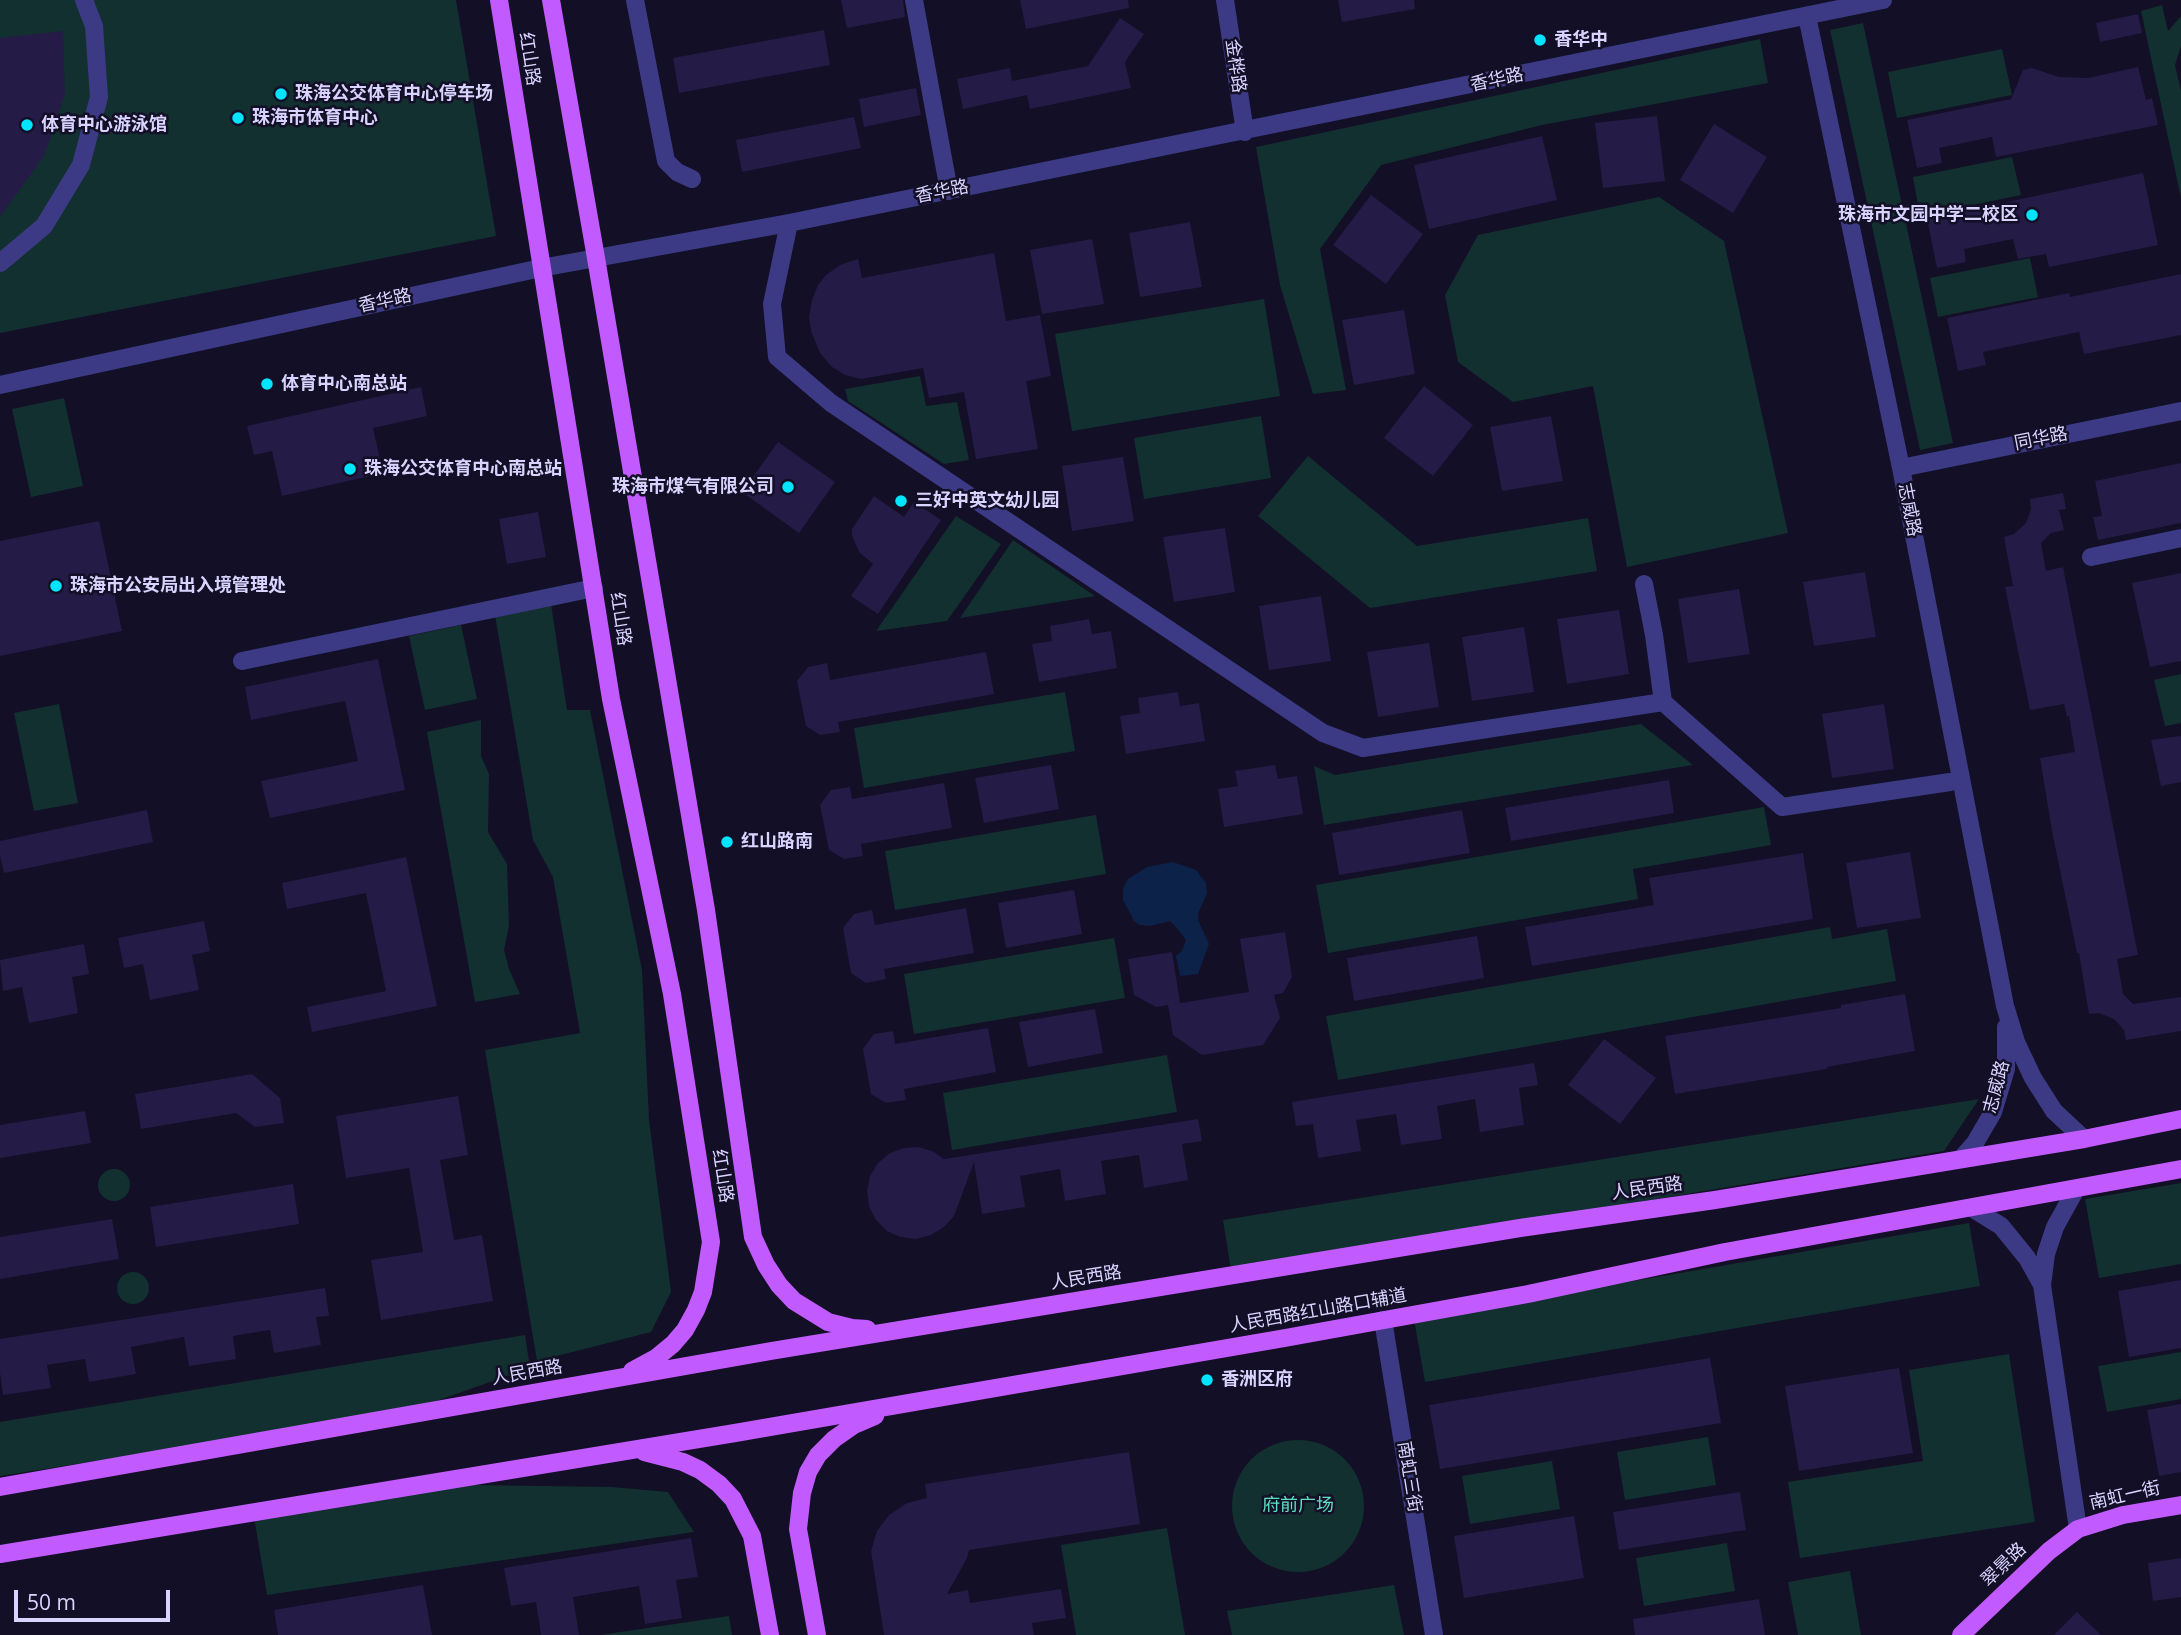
<!DOCTYPE html>
<meta charset="utf-8">
<style>
body{margin:0}
#map{position:relative;width:2181px;height:1635px;overflow:hidden;background:#130f26;font-family:"Open Sans",sans-serif}
canvas{display:block}
.scale{position:absolute;left:14px;top:1590px;width:156px;height:32px;box-sizing:border-box;border:4px solid #d9d4ff;border-top:0;padding-left:9px;font-size:21px;line-height:24px;white-space:nowrap;color:#d9d4ff;-webkit-text-stroke:5px #130f26;paint-order:stroke}
</style>
<div id="map">
<canvas width="2181" height="1635"></canvas>
<div class="scale">50 m</div>
</div>
<script>
const context = document.querySelector('canvas').getContext('2d');
context.lineJoin = 'round';
function paint(path, color) { context.fillStyle = color; context.fill(path, 'evenodd'); }
const shape = rows => new Path2D(rows.map(r => 'M' + r).join(''));
function stroke(path, color, width, dash) { context.strokeStyle = color; context.lineWidth = width; context.lineCap = dash ? 'butt' : 'round'; context.setLineDash(dash || []); context.stroke(path); }
function drawText(font, color, halo, rows, align = 'center') {
  context.font = font + ' "Open Sans","Noto Sans SC",sans-serif'; context.lineWidth = 5; context.setLineDash([]); context.textBaseline = 'middle'; context.strokeStyle = halo; context.fillStyle = color; for (const [text, x, y, turn = 0] of rows) {
    context.save(); context.translate(x, y); context.rotate((+turn || 0) * Math.PI / 180); context.textAlign = isNaN(turn) ? turn : align; if (halo) context.strokeText(text, 0, 0); context.fillText(text, 0, 0); context.restore();
  }
}
const green = shape([
 [0,0,456,0,496,236,0,333],
 [2162,5,2168,31,2181,16,2181,46,2175,65,2181,91,2181,198,2141,11],
 [1863,23,1953,443,1920,450,1830,30],
 [1760,39,1768,83,1542,125,1381,165,1320,249,1346,390,1313,394,1280,285,1256,147],
 [2002,49,2012,95,1897,118,1888,72],
 [2012,157,2021,195,1920,216,1913,177],
 [1659,197,1724,241,1788,533,1627,567,1593,386,1513,402,1458,362,1445,295,1478,235],
 [2030,258,2038,297,1938,317,1930,278],
 [1264,299,1280,396,1072,431,1055,334],
 [920,376,926,406,957,402,969,460,944,464,848,401,845,389],
 [64,398,83,486,31,497,12,409],
 [1261,416,1271,478,1144,499,1134,438],
 [1308,456,1417,546,1588,518,1597,571,1370,608,1258,516],
 [956,516,1001,544,947,621,876,631],
 [1013,540,1095,596,960,618],
 [551,604,567,710,590,710,642,970,649,1120,671,1292,651,1332,537,1361,485,1050,580,1033,553,877,533,840,495,615],
 [461,625,477,699,425,710,409,636],
 [2181,674,2181,723,2165,726,2154,680],
 [1065,692,1075,751,864,788,854,728],
 [59,704,78,803,34,811,14,713],
 [481,720,481,756,489,774,488,832,507,864,509,926,504,950,509,969,520,994,475,1002,427,732],
 [1641,724,1693,765,1324,825,1314,766,1335,775],
 [1764,807,1771,845,1633,869,1638,899,1328,953,1316,885],
 [1096,815,1106,874,895,910,885,851],
 [1830,927,1832,939,1887,929,1896,981,1338,1080,1326,1016],
 [1114,938,1125,998,914,1034,904,974],
 [1167,1055,1177,1112,952,1150,943,1093],
 [1979,1099,1944,1151,1231,1270,1223,1220],
 '98 1185a16 16 0 1 1 32 0a16 16 0 1 1-32 0Z',
 [2181,1183,2181,1264,2099,1278,2085,1199],
 [1969,1223,1980,1286,1425,1382,1414,1319],
 '117 1288a16 16 0 1 1 32 0a16 16 0 1 1-32 0Z',
 [525,1335,530,1368,402,1413,0,1476,0,1422],
 [2181,1352,2181,1399,2107,1412,2098,1366],
 [2009,1354,2035,1522,1800,1558,1788,1482,1923,1461,1909,1370],
 [1708,1437,1716,1485,1625,1500,1617,1452],
 '1232 1506a66 66 0 1 1 132 0a66 66 0 1 1-132 0Z',
 [1552,1461,1560,1509,1470,1524,1462,1476],
 [470,1485,612,1487,668,1492,694,1532,267,1595,253,1511],
 [1167,1528,1185,1635,1076,1635,1061,1545],
 [1727,1543,1735,1591,1644,1606,1636,1558],
 [1850,1571,1861,1635,1798,1635,1788,1582],
 [1394,1585,1404,1635,1232,1635,1227,1611],
 [729,1616,732,1635,600,1635]
]);
const water = shape([
 [1173,862,1196,870,1206,883,1207,893,1198,914,1198,920,1209,944,1198,974,1180,976,1176,956,1182,951,1186,940,1175,926,1170,921,1151,926,1139,925,1134,921,1123,900,1123,888,1128,879,1147,867]
]);
const building = shape([
 [841,0,903,0,905,17,847,28],
 [1020,0,1128,0,1129,8,1026,29],
 [1338,0,1414,0,1415,9,1342,22],
 [2138,14,2142,33,2100,42,2096,23],
 [1120,18,1144,34,1125,62,1131,88,1030,109,1027,95,963,109,957,79,1010,68,1012,81,1088,66],
 [824,30,830,65,679,93,673,58],
 [63,31,65,94,44,156,0,217,0,38],
 [2138,67,2146,100,2152,98,2158,125,1996,157,1992,137,1939,148,1942,163,1917,168,1907,120,2011,99,2023,70,2032,68,2059,77,2088,78],
 [916,88,921,115,864,127,859,99],
 [1657,116,1665,181,1603,188,1595,123],
 [854,117,861,148,742,172,736,140],
 [1714,124,1767,157,1733,213,1680,180],
 [1542,136,1557,200,1429,229,1414,165],
 [2143,173,2158,245,2049,267,2046,254,2018,259,2013,239,1964,249,1966,262,1937,268,1927,219],
 [1371,195,1423,234,1386,284,1333,245],
 [1190,222,1202,287,1140,297,1129,233],
 [1092,239,1104,304,1042,314,1030,250],
 [994,253,1006,321,1040,315,1051,376,1026,381,1038,449,976,459,964,392,929,398,923,368,861,379,845,375,832,367,820,353,811,331,809,317,812,300,818,285,826,275,840,265,858,259,862,278],
 [2181,274,2181,335,2084,354,2079,332,1983,352,1986,365,1958,371,1947,318,2069,293,2070,297],
 [1404,310,1415,374,1354,385,1342,320],
 [1424,386,1473,425,1433,476,1384,438],
 [421,387,427,416,373,428,383,473,282,496,272,451,254,455,247,426],
 [1551,416,1563,481,1502,491,1490,427],
 [778,442,835,482,799,533,742,492],
 [1123,457,1134,521,1072,531,1062,466],
 [2181,463,2181,523,2098,540,2093,517,2102,516,2095,481],
 [2063,493,2066,509,2059,510,2064,530,2051,533,2041,543,2046,571,2063,567,2138,955,2117,959,2123,994,2133,1004,2181,997,2181,1031,2126,1040,2124,1030,2114,1019,2099,1013,2089,1014,2079,953,2077,953,2052,831,2040,758,2075,752,2069,716,2067,717,2064,704,2030,710,2005,587,2013,586,2004,537,2014,534,2026,523,2031,509,2030,499],
 [874,496,904,517,914,502,941,520,878,614,851,596,873,564,859,552,852,536,852,529],
 [538,512,546,557,507,564,499,519],
 [99,521,122,631,0,656,0,541],
 [1225,528,1235,592,1174,602,1163,537],
 [1865,572,1876,637,1814,646,1803,582],
 [2181,573,2181,661,2150,667,2132,583],
 [1739,589,1750,654,1688,663,1678,599],
 [1321,596,1331,661,1269,670,1259,606],
 [1619,610,1629,674,1567,684,1557,619],
 [1089,619,1092,634,1111,631,1117,668,1039,682,1032,644,1052,641,1050,626],
 [1524,627,1534,692,1472,701,1462,637],
 [1429,643,1439,707,1378,717,1367,652],
 [986,652,994,694,838,722,840,732,820,735,806,726,797,681,808,667,827,663,830,680],
 [378,659,405,790,270,818,261,781,358,761,345,701,251,720,245,687],
 [1178,692,1180,706,1199,703,1205,741,1126,754,1120,716,1140,713,1138,698],
 [1884,704,1894,769,1832,778,1822,714],
 [2181,736,2181,782,2161,786,2151,740],
 [1051,765,1059,809,984,823,975,778],
 [1275,765,1278,779,1297,776,1303,814,1224,827,1218,789,1238,786,1235,771],
 [1669,780,1674,813,1511,841,1505,808],
 [944,783,952,828,861,844,863,856,844,859,829,850,820,805,831,790,850,787,852,799],
 [147,810,153,842,4,873,0,856,0,841],
 [1462,810,1470,853,1339,875,1332,833],
 [1910,852,1921,918,1857,928,1846,863],
 [1803,853,1813,919,1532,966,1525,927,1654,905,1649,878],
 [406,857,437,1006,312,1032,307,1007,386,991,366,893,287,909,282,883],
 [1074,890,1082,934,1006,948,998,903],
 [966,908,974,953,884,969,886,979,866,983,851,973,843,928,854,914,872,910,875,925],
 [204,921,210,951,192,955,199,990,150,1000,143,964,124,968,118,938],
 [1285,932,1292,977,1283,993,1274,995,1280,1018,1263,1045,1202,1055,1173,1035,1168,1005,1249,992,1240,939],
 [1477,936,1484,978,1354,1001,1347,958],
 [84,944,89,974,72,977,78,1013,29,1023,22,987,3,991,0,960],
 [1172,952,1180,1003,1156,1007,1134,995,1128,959],
 [1905,994,1915,1051,1827,1067,1827,1069,1675,1094,1665,1036,1841,1008,1841,1005],
 [1095,1009,1103,1053,1028,1067,1019,1022],
 [988,1028,996,1072,904,1089,906,1100,886,1103,871,1094,863,1049,874,1034,893,1031,895,1044],
 [1604,1039,1656,1078,1620,1124,1568,1085],
 [1534,1063,1538,1085,1519,1088,1524,1125,1480,1132,1475,1099,1437,1106,1442,1139,1401,1145,1396,1114,1356,1120,1361,1151,1318,1158,1313,1124,1296,1126,1292,1102],
 [252,1074,280,1098,284,1123,255,1127,236,1113,141,1129,135,1094],
 [458,1096,468,1155,440,1160,454,1240,482,1235,493,1301,381,1320,371,1260,423,1252,409,1168,346,1178,336,1116],
 [85,1111,91,1143,0,1158,0,1125],
 [1198,1119,1202,1141,1182,1144,1188,1180,1144,1188,1139,1155,1101,1161,1106,1194,1065,1201,1060,1169,1020,1176,1025,1207,982,1214,974,1162,954,1216,944,1227,931,1235,916,1239,901,1237,887,1231,876,1220,869,1206,867,1191,870,1176,878,1163,890,1153,904,1148,919,1147,934,1152,944,1159],
 [293,1184,299,1224,156,1247,150,1207],
 [112,1219,119,1259,0,1279,0,1237],
 [2181,1280,2181,1348,2129,1357,2118,1291],
 [325,1288,329,1316,316,1317,321,1345,274,1353,270,1330,233,1336,236,1359,189,1366,184,1337,131,1347,136,1374,89,1382,85,1359,47,1365,51,1388,3,1395,0,1373,0,1339],
 [1710,1358,1721,1423,1440,1469,1429,1405],
 [1899,1368,1913,1453,1799,1471,1785,1386],
 [2181,1404,2181,1472,2159,1476,2147,1410],
 [1129,1452,1140,1524,969,1550,967,1558,947,1594,968,1590,970,1603,1061,1589,1066,1618,1032,1623,1034,1635,884,1635,871,1551,877,1531,889,1515,907,1503,927,1498,925,1484],
 [1740,1492,1746,1530,1619,1550,1613,1512],
 [1574,1516,1584,1578,1464,1598,1454,1536],
 [691,1538,698,1577,676,1580,682,1618,645,1624,639,1586,573,1597,579,1635,541,1635,536,1602,511,1606,504,1568],
 [2181,1558,2181,1597,2153,1601,2148,1563],
 [423,1585,432,1635,278,1635,274,1610],
 [1759,1599,1765,1635,1635,1635,1633,1619],
 [2077,1612,2101,1635,2054,1635]
]);
const minor = shape([
 [635,0,666,161,677,172,692,179],
 [914,0,949,191],
 [1225,0,1245,132],
 [1807,16,1901,468,2005,1006,2016,1042,2033,1078,2054,1111,2084,1139],
 [789,223,772,304,777,357,831,403,1323,733,1363,748,1663,702],
 [0,263,44,226,81,165,99,97,94,26,84,0],
 [0,385,541,268,789,223,1883,0],
 [1901,468,2181,411],
 [2091,557,2181,538],
 [1644,584,1654,635,1663,702,1782,807,1950,782],
 [242,661,594,588],
 [1961,1159,1975,1143,1993,1112,2006,1069,2006,1027],
 [1972,1208,2001,1226,2027,1258,2042,1285,2046,1254,2055,1227,2076,1189],
 [2042,1285,2078,1529],
 [1383,1320,1434,1635]
]);
const major = shape([
 [499,0,611,699,672,994,711,1242,703,1292,696,1310,685,1330,673,1344,656,1358,632,1371],
 [551,0,596,258,706,910,753,1237,766,1265,779,1285,794,1301,828,1322,852,1328,867,1329],
 [644,1452,683,1462,700,1470,719,1484,733,1499,752,1536,770,1635],
 [0,1487,771,1351,1520,1228,1715,1200,2084,1139,2181,1119],
 [0,1554,735,1433,1285,1338,1528,1294,1725,1252,2181,1169],
 [817,1635,798,1529,802,1493,808,1472,818,1455,834,1439,854,1425,875,1416],
 [1961,1635,2049,1551,2078,1529,2123,1515,2181,1505]
]);
const markers = [
 [1540,40,7,"#00e5ff"],
 [281,94,7,"#00e5ff"],
 [238,118,7,"#00e5ff"],
 [27,125,7,"#00e5ff"],
 [2032,215,7,"#00e5ff"],
 [267,384,7,"#00e5ff"],
 [350,469,7,"#00e5ff"],
 [788,487,7,"#00e5ff"],
 [901,501,7,"#00e5ff"],
 [56,586,7,"#00e5ff"],
 [727,842,7,"#00e5ff"],
 [1207,1380,7,"#00e5ff"]
];
const poiNames = [
 ["香华中",1554,40],
 ["珠海公交体育中心停车场",295,94],
 ["珠海市体育中心",252,118],
 ["体育中心游泳馆",41,125],
 ["珠海市文园中学二校区",2018,215,"right"],
 ["体育中心南总站",281,384],
 ["珠海公交体育中心南总站",364,469],
 ["珠海市煤气有限公司",774,487,"right"],
 ["三好中英文幼儿园",915,501],
 ["珠海市公安局出入境管理处",70,586],
 ["红山路南",741,842],
 ["香洲区府",1221,1380]
];
const streetNames = [
 ["红山路",529,59,81],
 ["金桦路",1235,66,82],
 ["香华路",1497,80,-12],
 ["香华路",942,192,-11],
 ["香华路",385,301,-12],
 ["同华路",2041,439,-11],
 ["志威路",1909,510,79],
 ["红山路",620,619,81],
 ["志威路",1997,1087,-75],
 ["红山路",722,1176,81],
 ["人民西路",1647,1189,-8],
 ["人民西路",1086,1278,-9],
 ["人民西路红山路口辅道",1318,1311,-10],
 ["人民西路",527,1373,-10],
 ["南虹三街",1409,1477,81],
 ["南虹一街",2125,1496,-13],
 ["翠景路",2004,1565,-44]
];
const parkNames = [
 ["府前广场",1298,1506]
];
paint(green, '#12302f');
paint(water, '#0c2248');
paint(building, '#241b47');
stroke(minor, '#3d3a85', 18);
stroke(major, '#c25bff', 18);
for (const [x, y, r, color] of markers) { const dot = new Path2D(); dot.arc(x, y, r, 0, 2 * Math.PI); context.fillStyle = color; context.fill(dot); stroke(dot, '#130f26', 2.5); }
drawText('bold 18px', '#d9d4ff', '#130f26', poiNames, 'left');
drawText('18px', '#d9d4ff', '#130f26', streetNames);
drawText('18px', '#5fe0c0', '#130f26', parkNames);
</script>
